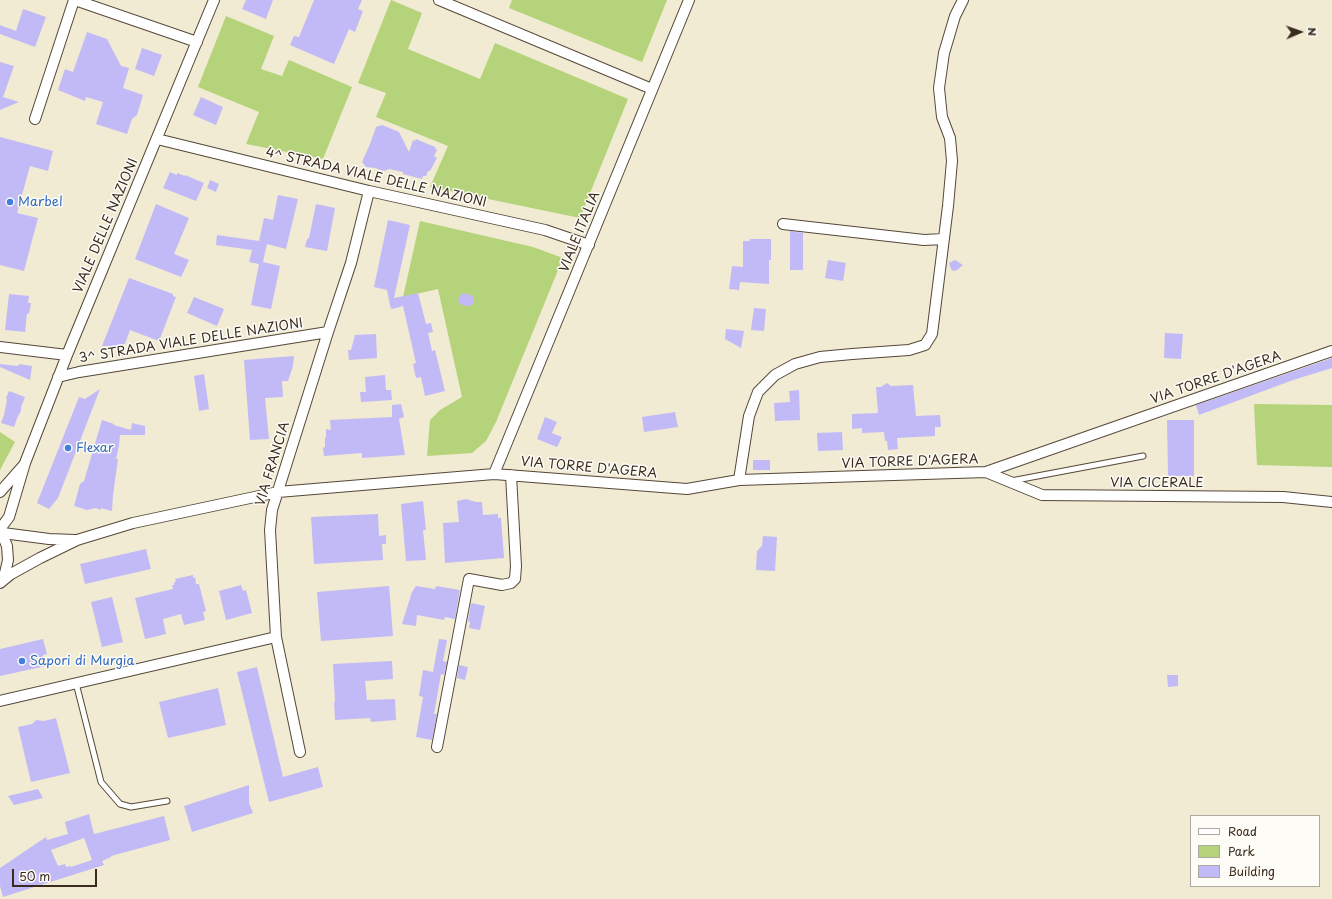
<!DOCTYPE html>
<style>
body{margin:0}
#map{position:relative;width:1332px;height:899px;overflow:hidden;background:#f0ebd2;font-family:"Playpen Sans",sans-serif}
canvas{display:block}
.legend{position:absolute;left:1190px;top:815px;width:130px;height:72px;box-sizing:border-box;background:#fdfcf7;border:1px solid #afa8a0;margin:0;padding:5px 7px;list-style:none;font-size:12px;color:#3b2a1e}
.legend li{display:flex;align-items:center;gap:8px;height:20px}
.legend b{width:20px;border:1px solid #afa8a0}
.north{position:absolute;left:1280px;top:12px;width:40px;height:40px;-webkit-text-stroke:3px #fdfcf7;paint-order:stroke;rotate:88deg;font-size:11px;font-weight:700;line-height:16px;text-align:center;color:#3b2a1e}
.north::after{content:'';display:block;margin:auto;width:14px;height:18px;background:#3b2a1e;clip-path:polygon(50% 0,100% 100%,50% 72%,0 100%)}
.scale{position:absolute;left:12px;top:869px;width:85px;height:18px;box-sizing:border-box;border:2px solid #3b2a1e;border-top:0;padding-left:5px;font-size:12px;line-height:14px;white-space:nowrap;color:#3b2a1e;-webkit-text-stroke:3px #fdfcf7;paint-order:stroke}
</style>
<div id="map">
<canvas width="1332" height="899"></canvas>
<ul class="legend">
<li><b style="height:5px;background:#fff"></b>Road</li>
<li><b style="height:11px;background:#b5d37a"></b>Park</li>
<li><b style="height:11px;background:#c2baf7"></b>Building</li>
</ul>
<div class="north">N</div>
<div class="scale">50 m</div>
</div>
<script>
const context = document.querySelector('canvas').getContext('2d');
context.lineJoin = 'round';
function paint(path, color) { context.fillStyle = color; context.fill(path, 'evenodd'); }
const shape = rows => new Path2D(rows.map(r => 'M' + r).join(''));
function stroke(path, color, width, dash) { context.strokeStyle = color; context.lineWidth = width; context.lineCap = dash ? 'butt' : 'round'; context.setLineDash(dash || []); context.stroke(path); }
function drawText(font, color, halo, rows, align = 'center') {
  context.font = font + ' "Playpen Sans",sans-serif'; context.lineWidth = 3; context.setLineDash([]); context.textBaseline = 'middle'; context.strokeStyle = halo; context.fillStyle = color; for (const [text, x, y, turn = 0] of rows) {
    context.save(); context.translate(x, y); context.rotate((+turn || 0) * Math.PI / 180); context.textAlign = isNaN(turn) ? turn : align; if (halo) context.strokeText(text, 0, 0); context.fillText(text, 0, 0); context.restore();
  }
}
const green = shape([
 [391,0,422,13,408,49,480,79,495,43,628,99,580,218,430,187,448,146,376,117,386,93,358,83],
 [512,0,667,0,642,62,509,8],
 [226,16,274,36,261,69,282,76,289,60,352,87,323,159,246,144,259,112,198,87],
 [420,221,533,247,563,258,496,422,486,441,472,453,427,456,430,420,440,410,462,397,438,289,403,297],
 [1254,404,1332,405,1332,467,1257,465],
 [0,432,15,442,0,470]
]);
const building = shape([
 [246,0,273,0,266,19,242,9],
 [314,0,362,0,358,9,363,11,355,32,349,29,334,64,290,45,294,36,299,37],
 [23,9,46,17,35,47,0,34,0,25,16,31],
 [87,32,107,39,121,66,129,68,123,88,143,95,137,115,132,119,127,134,96,124,103,102,86,97,85,101,58,90,65,69,73,72],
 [142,48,162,55,154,76,135,69],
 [0,62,14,66,3,97,19,102,0,110],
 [201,97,223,107,216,125,193,115],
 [382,125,399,132,409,152,413,140,415,141,416,139,435,147,435,148,437,150,434,156,437,158,430,171,428,171,426,176,423,176,422,179,403,174,403,172,389,169,384,171,375,168,366,167,362,162,370,144,376,127],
 [0,137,53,151,48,171,30,166,17,213,38,218,24,271,0,265],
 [170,172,177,175,177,173,185,176,185,175,204,183,196,201,163,188],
 [210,180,219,184,216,192,207,188],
 [278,195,298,199,286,249,267,244,263,262,280,266,271,309,251,305,259,264,249,262,252,250,216,245,217,235,259,241,264,218,273,220],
 [156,204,189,218,174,254,189,260,181,277,135,259],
 [316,204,335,208,327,251,305,247,307,239,309,238],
 [388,220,410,225,394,298,418,293,426,324,431,323,433,332,428,333,432,351,435,350,445,391,425,396,421,377,416,378,413,364,416,363,403,306,392,309,392,307,391,310,387,290,374,287],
 [790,231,803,233,803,270,790,270],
 [750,239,771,239,771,260,769,260,769,284,740,282,739,290,729,289,732,266,743,267,743,241,750,241],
 [828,260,846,263,843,281,825,278],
 [955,260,963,265,957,270,953,271,951,269,949,263],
 [129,278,173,294,173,296,176,297,159,341,130,330,125,344,115,346,102,346],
 [463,293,471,295,474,298,474,303,470,306,465,306,460,304,458,299,460,296],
 [9,294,29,296,28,303,31,303,29,314,27,313,25,332,5,330],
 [194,297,224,309,217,326,187,313],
 [754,308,766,309,764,331,751,330],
 [726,329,744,331,741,348,725,339],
 [1165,333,1183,334,1181,359,1164,358],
 [376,334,377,358,349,360,348,350,351,350,355,335],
 [294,356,293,366,288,381,282,381,283,397,265,398,269,439,250,440,244,360],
 [1332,358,1332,368,1293,380,1199,415,1196,405],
 [0,364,18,366,19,364,32,366,30,380,0,367],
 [204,374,209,409,199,411,194,376],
 [385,375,386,390,391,390,392,400,361,402,360,392,366,392,365,377],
 [887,383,891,386,913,385,916,416,940,415,941,427,935,427,935,436,897,438,898,449,888,450,887,441,885,441,884,432,862,433,862,428,852,429,852,414,878,413,876,387,881,387],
 [100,389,58,498,49,509,37,503,79,397,85,399],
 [799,390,800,420,775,421,774,403,790,402,789,391],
 [9,391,25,397,21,407,21,411,18,416,14,427,1,423,4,415,7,400,6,398],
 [401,404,404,417,399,419,405,455,362,458,362,453,324,456,323,448,325,447,325,437,326,438,326,429,331,430,330,420,392,417,392,405],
 [675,412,678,427,644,432,642,417],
 [545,417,557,422,552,433,562,437,557,447,537,439],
 [102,420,114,424,114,425,131,430,132,423,145,426,145,435,120,435,119,446,116,459,118,459,113,495,112,511,101,508,101,510,96,508,87,510,74,506,80,484,84,481],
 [1167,420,1194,420,1194,476,1168,476],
 [842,432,843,450,818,451,817,433],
 [753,460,770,460,770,470,753,470],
 [466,499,476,502,482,502,483,515,498,514,498,518,501,518,504,558,445,563,443,523,459,522,457,501],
 [423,501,426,530,423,530,426,560,406,561,401,504],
 [378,514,379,536,386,535,386,544,382,544,383,560,314,564,311,517],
 [763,536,777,537,775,571,756,570,757,551,762,546],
 [146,549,151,569,85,584,80,564],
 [193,575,193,578,195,577,196,584,199,584,206,611,203,612,205,620,184,625,181,614,163,619,166,634,145,639,135,598,173,589,172,585,174,585,174,582,176,582,175,579],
 [241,585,243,591,246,590,252,613,226,620,219,591],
 [389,586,393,636,321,641,317,592],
 [416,586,435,589,436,586,460,590,455,619,445,617,444,620,417,615,416,626,402,624,412,592],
 [112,597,123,642,102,647,91,602],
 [471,603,485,606,480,630,469,628,470,622,468,621],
 [43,639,47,654,43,655,46,666,0,676,0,649],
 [439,639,447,640,443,661,447,662,444,675,441,674,434,714,437,714,432,740,416,737,423,697,419,696,423,670,433,672],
 [392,661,393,679,365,681,367,700,395,699,396,720,371,722,370,718,335,720,334,702,335,702,333,664],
 [459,665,468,667,465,680,457,678],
 [257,667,283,777,318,767,323,787,269,802,237,672],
 [1167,675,1178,675,1178,686,1168,687],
 [218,688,226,725,168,738,159,702],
 [56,718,70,773,31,782,18,727,32,724,36,720,44,721],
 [249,785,249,803,253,813,192,832,184,806],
 [38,789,43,798,14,805,8,796],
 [89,814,94,834,164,816,170,840,111,856,111,857,102,861,104,865,3,897,0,886,0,868,46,837,47,840,68,834,65,822],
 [84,838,92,860,71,867,71,866,66,867,65,864,58,866,51,850]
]);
const lane = shape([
 [1011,481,1143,456],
 [76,683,101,782,120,804,131,807,167,801]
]);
const street = shape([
 [75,0,197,42],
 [439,0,652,89],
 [35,119,74,0],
 [157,139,369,191,545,230,589,245],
 [783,224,924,240,944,239],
 [0,347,67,355],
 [58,377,79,372,328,332],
 [986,472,1042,495,1283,497,1332,502],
 [494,474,689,0],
 [739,480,749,416,758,392,775,375,795,364,820,357,852,354,909,350,925,345,932,334,948,206,952,161,950,138,942,117,939,88,944,53,955,16,963,0],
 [0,492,23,466],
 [0,529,9,517,25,463,67,355,214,0],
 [0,529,7,546,8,560,5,573,1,580],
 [3,533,49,539,75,540],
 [0,583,11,574,40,558,77,540,133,523,278,492,494,474,687,489,739,480,986,472,1332,351],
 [0,701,276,637],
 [437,747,469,579,502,585,511,583,515,579,516,566,511,475],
 [300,752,276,637,270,530,272,510,328,332,351,263,369,191]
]);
const markers = [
 [10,202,4,"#3f7fe0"],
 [68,448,4,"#3f7fe0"],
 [22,661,4,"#3f7fe0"]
];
const streetNames = [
 ["4^ STRADA VIALE DELLE NAZIONI",376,178,13],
 ["VIALE DELLE NAZIONI",106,226,-67],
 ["VIALE ITALIA",580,232,-68],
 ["3^ STRADA VIALE DELLE NAZIONI",191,341,-9],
 ["VIA TORRE D'AGERA",1216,378,-19],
 ["VIA TORRE D'AGERA",910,462,-2],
 ["VIA FRANCIA",273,464,-73],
 ["VIA TORRE D'AGERA",589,468,5],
 ["VIA CICERALE",1157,483]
];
const shopNames = [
 ["Marbel",18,202],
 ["Flexar",76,448],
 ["Sapori di Murgia",30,661]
];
paint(green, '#b5d37a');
paint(building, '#c2baf7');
stroke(lane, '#564739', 7);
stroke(street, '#564739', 12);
stroke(lane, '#fff', 5);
stroke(street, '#fff', 10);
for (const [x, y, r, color] of markers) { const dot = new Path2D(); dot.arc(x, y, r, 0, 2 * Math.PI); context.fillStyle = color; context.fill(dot); stroke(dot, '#fdfcf7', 1.5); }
drawText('13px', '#3b2a1e', '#fdfcf7', streetNames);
drawText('13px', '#366cbe', '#fdfcf7', shopNames, 'left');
</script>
